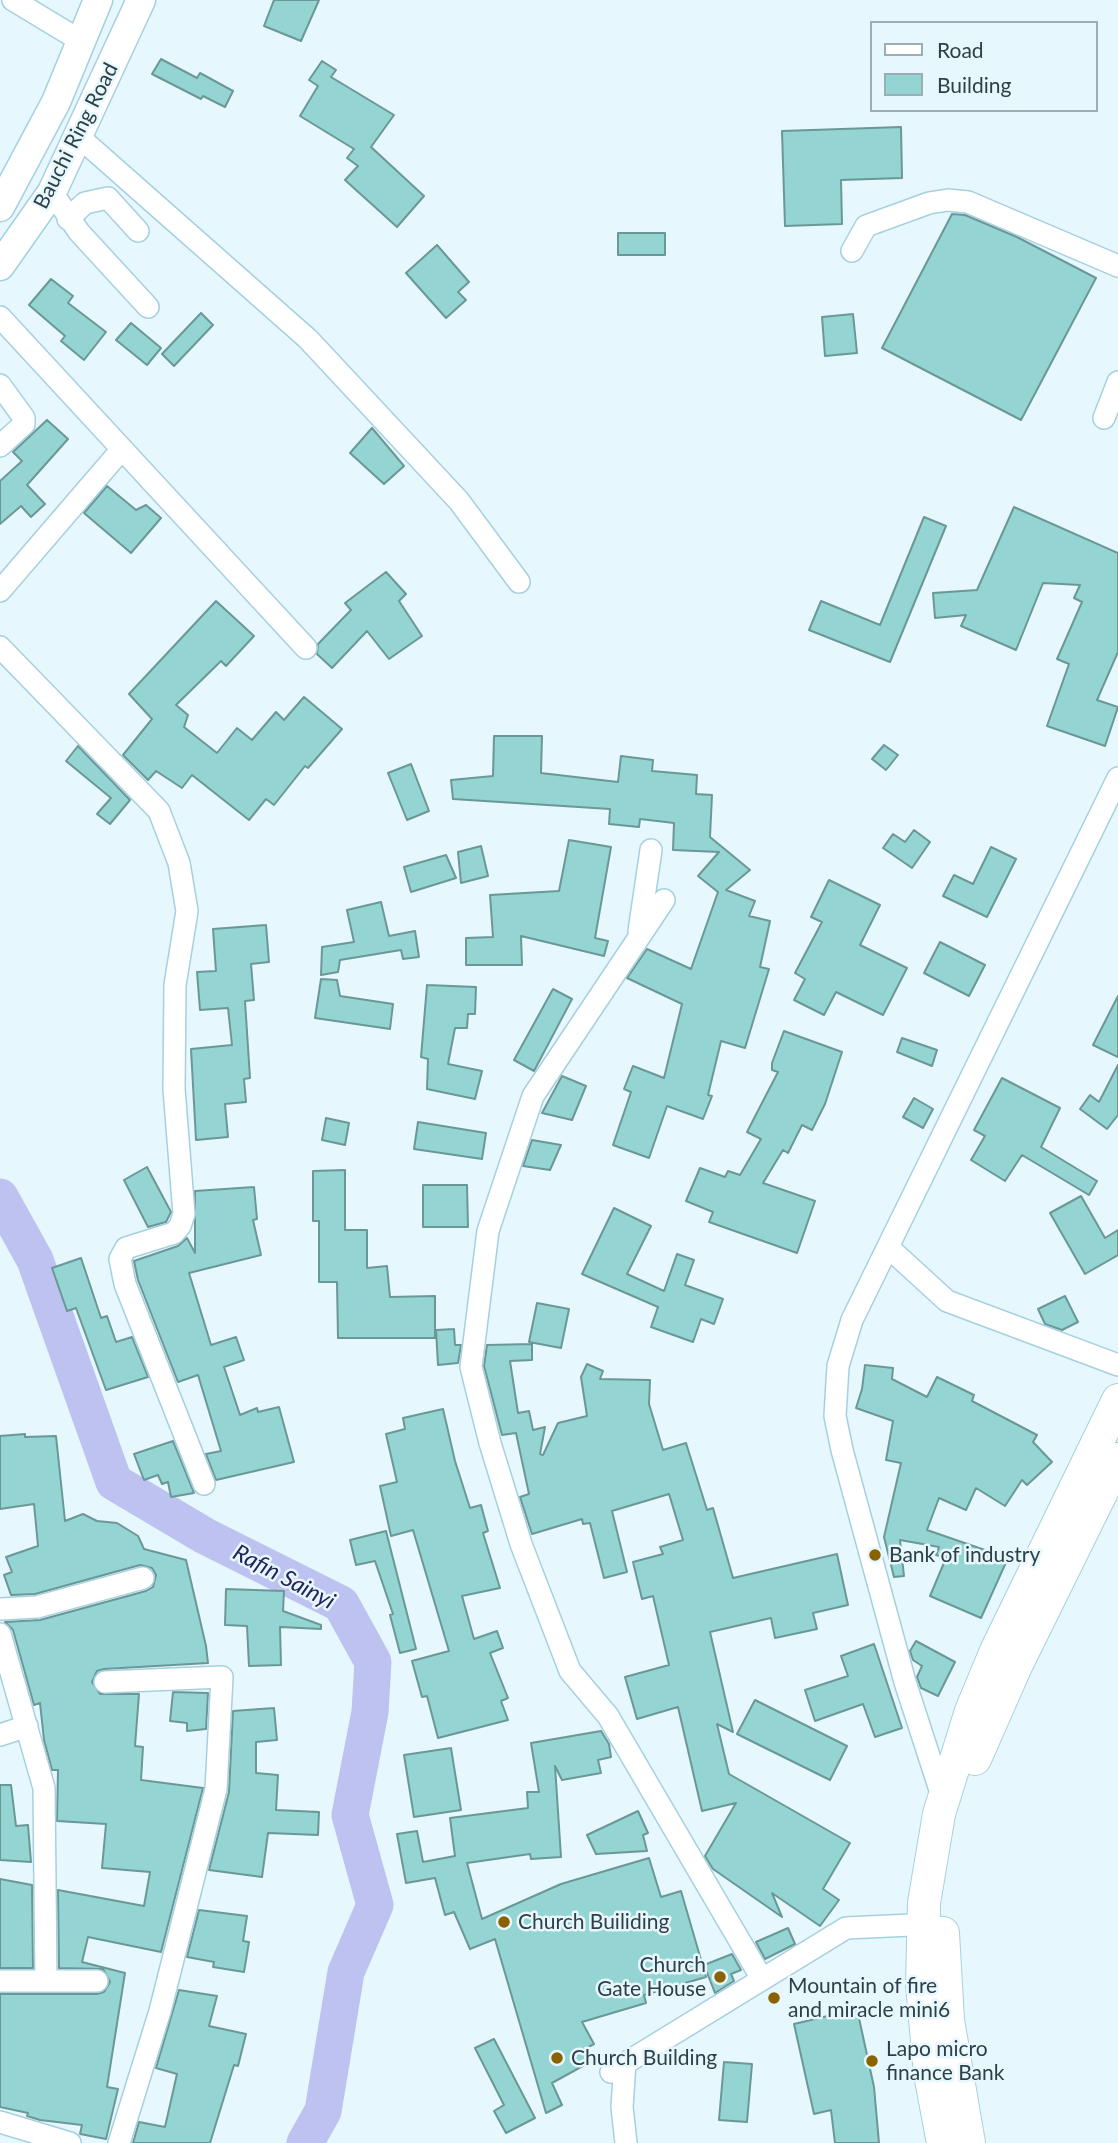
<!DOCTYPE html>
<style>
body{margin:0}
#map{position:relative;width:1118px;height:2143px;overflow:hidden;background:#e6f7fe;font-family:Lato,sans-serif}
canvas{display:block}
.legend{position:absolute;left:870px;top:21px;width:228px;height:91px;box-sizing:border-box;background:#e6f7fe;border:2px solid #9cadb4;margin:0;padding:9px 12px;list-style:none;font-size:21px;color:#2e3f45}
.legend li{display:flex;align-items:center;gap:14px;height:35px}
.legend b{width:35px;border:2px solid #9cadb4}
</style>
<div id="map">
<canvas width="1118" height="2143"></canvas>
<ul class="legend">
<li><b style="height:9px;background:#fff"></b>Road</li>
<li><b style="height:19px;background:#94d4d3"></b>Building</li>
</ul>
</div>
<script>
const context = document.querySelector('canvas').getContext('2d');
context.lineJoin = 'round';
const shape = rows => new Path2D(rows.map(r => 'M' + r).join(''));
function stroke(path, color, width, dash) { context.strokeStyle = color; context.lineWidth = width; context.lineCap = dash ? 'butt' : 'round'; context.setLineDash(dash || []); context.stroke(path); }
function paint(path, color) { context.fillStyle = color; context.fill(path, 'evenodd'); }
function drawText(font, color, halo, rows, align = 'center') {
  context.font = font + ' Lato,sans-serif'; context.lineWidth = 5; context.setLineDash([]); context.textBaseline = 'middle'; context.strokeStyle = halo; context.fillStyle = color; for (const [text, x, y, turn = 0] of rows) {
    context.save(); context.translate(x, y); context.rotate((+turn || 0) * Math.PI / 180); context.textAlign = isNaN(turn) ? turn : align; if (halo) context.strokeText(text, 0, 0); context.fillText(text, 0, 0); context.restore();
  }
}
const river = shape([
 [0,1197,35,1260,114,1482,205,1536,341,1604,373,1662,370,1712,350,1815,375,1905,346,1972,323,2111,305,2143]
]);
const building = shape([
 [274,0,319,0,301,41,264,26,274,0],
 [161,59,197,78,200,73,233,91,225,107,203,96,201,99,152,74,161,59],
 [322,61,336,70,331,77,394,115,371,147,424,196,397,227,345,180,358,166,347,158,354,149,300,116,318,86,309,80,322,61],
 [901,127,902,178,841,180,842,224,785,226,782,131,901,127],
 [952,214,965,215,1017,237,1096,278,1021,420,882,348,952,214],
 [618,233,665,233,665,255,618,255,618,233],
 [437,245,469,282,458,292,466,300,446,318,406,273,437,245],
 [51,279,73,296,68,303,106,332,84,360,61,341,65,336,29,305,51,279],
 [201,313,213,325,174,366,162,354,201,313],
 [853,314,857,353,825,356,822,317,853,314],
 [131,323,161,348,147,365,116,340,131,323],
 [47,420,68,439,27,485,45,504,31,517,21,506,0,524,0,481,22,461,13,452,47,420],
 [372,428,404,466,384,484,350,453,372,428],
 [107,486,136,510,146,505,161,518,131,553,84,513,107,486],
 [1014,507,1118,553,1118,652,1097,700,1118,707,1105,746,1047,726,1069,664,1057,659,1082,602,1074,598,1080,585,1043,583,1016,650,961,626,966,615,935,618,933,593,977,590,1014,507],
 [924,517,946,526,890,662,809,630,821,601,880,625,924,517],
 [386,572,406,594,399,601,422,636,389,659,367,631,332,668,317,654,318,644,351,610,345,603,386,572],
 [216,601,254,636,226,666,221,661,176,705,188,715,184,727,217,753,237,728,252,740,276,712,284,720,304,697,342,729,308,768,305,766,274,805,266,799,249,820,192,775,182,788,156,771,148,780,123,755,152,719,129,694,216,601],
 [494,736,542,736,541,773,618,782,621,756,653,760,652,771,697,775,696,794,712,795,710,837,750,870,726,890,755,901,749,916,770,921,760,967,769,969,745,1048,721,1041,708,1095,712,1096,703,1119,667,1106,649,1158,613,1145,631,1092,624,1089,633,1066,664,1078,682,1004,627,978,647,949,691,969,718,892,698,876,719,852,673,850,674,823,640,819,639,827,609,824,610,809,453,799,451,780,493,776,494,736],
 [884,745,898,755,886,770,872,759,884,745],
 [78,746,130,800,110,824,97,814,111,798,66,761,78,746],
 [411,764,429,811,407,820,388,773,411,764],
 [914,830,930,842,912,868,883,848,893,834,905,842,914,830],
 [569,840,611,847,595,938,608,941,604,956,521,936,522,965,466,965,466,938,493,937,490,895,559,891,569,840],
 [481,846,488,876,461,883,458,852,481,846],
 [991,847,1016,859,987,917,943,896,954,875,973,884,991,847],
 [446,855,456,878,411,892,404,867,446,855],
 [829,880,880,905,860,945,907,968,883,1015,836,992,824,1015,794,1000,805,979,795,973,822,922,811,917,829,880],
 [381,902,389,936,415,931,419,957,403,959,401,950,340,960,338,972,321,975,322,947,354,942,347,910,381,902],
 [266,925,269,962,251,964,254,1000,245,1001,250,1078,244,1079,246,1102,225,1104,228,1137,196,1140,191,1049,232,1045,228,1008,200,1010,197,972,216,971,213,929,266,925],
 [940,942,985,965,969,996,924,973,940,942],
 [321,979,337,980,340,996,393,1004,390,1029,315,1018,321,979],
 [427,985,476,987,475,1014,468,1014,467,1028,455,1028,448,1064,482,1071,475,1099,427,1089,428,1059,421,1057,427,985],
 [553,989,572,999,534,1071,514,1060,553,989],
 [1118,996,1118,1057,1093,1045,1118,996],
 [784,1031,842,1052,825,1104,812,1130,802,1125,788,1153,783,1150,763,1183,815,1201,797,1253,709,1222,713,1212,686,1201,700,1168,725,1177,728,1171,740,1175,761,1139,747,1132,778,1072,772,1070,772,1063,784,1031],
 [902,1038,937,1050,932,1066,897,1052,902,1038],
 [1118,1065,1118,1115,1107,1129,1080,1109,1090,1095,1099,1102,1118,1065],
 [562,1076,586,1086,572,1120,542,1113,562,1076],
 [1002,1078,1060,1108,1041,1147,1097,1181,1089,1195,1022,1155,1005,1181,971,1160,985,1136,974,1130,1002,1078],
 [914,1098,933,1109,923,1128,903,1117,914,1098],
 [326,1118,349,1123,345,1145,322,1140,326,1118],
 [418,1122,486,1133,482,1159,414,1149,418,1122],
 [532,1140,561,1145,550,1170,523,1166,532,1140],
 [147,1167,171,1212,166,1222,148,1227,124,1180,147,1167],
 [345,1170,345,1230,367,1230,367,1268,387,1266,390,1297,435,1296,435,1338,338,1338,337,1282,319,1282,319,1221,313,1221,313,1171,345,1170],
 [423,1185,467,1185,468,1227,423,1227,423,1185],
 [254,1187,257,1219,253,1220,261,1255,189,1273,211,1345,236,1337,244,1360,224,1367,240,1415,257,1408,258,1412,279,1407,294,1462,216,1480,206,1454,221,1451,198,1375,178,1382,138,1280,134,1261,178,1246,187,1238,195,1253,195,1191,254,1187],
 [1081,1196,1105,1238,1118,1230,1118,1255,1085,1274,1050,1213,1081,1196],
 [614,1208,651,1226,627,1274,664,1291,677,1254,694,1260,685,1285,723,1299,714,1324,701,1319,693,1342,651,1327,658,1307,582,1274,614,1208],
 [81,1258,101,1318,107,1316,116,1342,132,1337,148,1377,106,1390,76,1308,67,1311,52,1268,81,1258],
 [1065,1296,1078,1322,1062,1330,1045,1324,1038,1309,1065,1296],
 [537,1303,569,1309,561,1348,529,1342,537,1303],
 [454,1329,455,1345,461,1345,458,1363,438,1365,436,1330,454,1329],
 [532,1344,532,1360,510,1361,518,1413,529,1411,533,1430,545,1427,540,1454,543,1455,558,1423,587,1416,581,1377,587,1364,603,1371,600,1379,650,1380,649,1404,663,1450,686,1443,707,1510,713,1508,733,1578,837,1554,848,1605,813,1613,817,1629,775,1638,771,1618,710,1632,733,1732,717,1724,729,1774,850,1843,823,1889,839,1900,820,1926,772,1893,782,1917,713,1869,705,1856,736,1803,702,1811,678,1707,637,1719,625,1677,669,1665,653,1596,642,1599,633,1562,663,1554,660,1547,683,1540,669,1494,612,1511,627,1572,604,1578,590,1523,583,1524,582,1519,532,1534,520,1497,529,1494,516,1433,502,1435,484,1366,487,1345,532,1344],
 [865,1365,893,1368,892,1379,927,1397,937,1377,974,1395,972,1401,1037,1435,1033,1442,1052,1462,1027,1485,1022,1480,1005,1506,976,1488,966,1510,939,1498,927,1530,1008,1558,981,1618,930,1596,946,1558,936,1555,939,1547,900,1540,904,1576,894,1577,884,1537,901,1463,886,1460,893,1421,856,1408,862,1389,865,1365],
 [443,1409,455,1461,470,1508,481,1505,488,1531,483,1533,500,1588,462,1596,474,1639,497,1631,503,1648,490,1653,508,1698,501,1701,508,1720,438,1738,427,1696,422,1697,412,1661,449,1651,413,1530,391,1536,380,1486,397,1482,386,1434,405,1429,403,1418,443,1409],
 [25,1434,25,1437,56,1436,65,1521,83,1514,97,1521,117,1523,138,1536,144,1549,186,1560,206,1646,208,1663,104,1669,97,1671,92,1682,100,1694,139,1694,135,1746,143,1747,141,1780,203,1788,161,1952,88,1937,82,1962,125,1973,107,2087,118,2089,106,2139,80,2134,82,2125,40,2120,27,2116,28,2113,0,2107,0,1994,97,1994,104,1992,110,1982,103,1969,59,1968,58,1890,144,1906,150,1872,102,1868,106,1824,57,1821,58,1770,52,1770,44,1740,40,1703,34,1705,13,1630,5,1622,40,1620,146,1591,153,1587,156,1575,152,1568,140,1565,35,1594,11,1595,4,1575,12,1572,6,1557,38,1546,34,1504,0,1509,0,1436,25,1434],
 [173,1441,194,1493,171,1497,168,1482,162,1484,158,1475,144,1480,134,1454,173,1441],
 [386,1531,416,1649,400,1653,390,1615,393,1614,375,1561,356,1565,350,1540,386,1531],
 [226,1589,284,1591,283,1611,321,1625,321,1629,280,1627,281,1665,249,1666,247,1626,225,1625,226,1589],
 [916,1641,955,1662,938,1696,921,1688,917,1677,922,1666,913,1660,910,1651,916,1641],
 [874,1644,902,1728,875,1737,863,1704,815,1721,805,1690,848,1676,841,1656,874,1644],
 [173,1692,208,1693,206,1729,187,1731,187,1723,170,1721,173,1692],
 [755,1700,847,1746,830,1780,737,1734,755,1700],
 [274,1708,277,1740,256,1742,256,1773,278,1775,276,1810,319,1812,318,1835,268,1833,262,1877,209,1870,229,1792,233,1711,274,1708],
 [601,1731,609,1744,611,1757,598,1760,601,1773,562,1780,555,1766,561,1857,531,1859,530,1854,467,1863,482,1919,561,1884,649,1858,661,1897,681,1891,706,1977,644,1995,646,2003,582,2022,594,2044,583,2050,590,2062,552,2083,562,2105,546,2113,495,1939,470,1949,454,1912,445,1915,435,1878,406,1883,397,1834,417,1831,423,1862,455,1856,450,1818,528,1808,527,1792,539,1792,531,1743,601,1731],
 [451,1748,461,1810,414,1817,404,1755,451,1748],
 [0,1785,11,1785,16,1826,28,1825,31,1862,0,1860,0,1785],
 [638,1811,648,1833,643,1835,647,1851,596,1854,587,1835,638,1811],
 [0,1879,32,1885,33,1968,0,1968,0,1879],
 [199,1910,247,1916,243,1941,249,1942,244,1972,213,1967,214,1962,187,1957,199,1910],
 [788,1928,795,1944,765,1959,756,1942,788,1928],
 [732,1954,741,1970,731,1974,734,1981,715,1993,704,1965,732,1954],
 [179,1990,217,1996,209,2026,246,2034,238,2066,234,2065,210,2143,133,2143,139,2122,165,2127,177,2074,156,2068,179,1990],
 [857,2009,874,2087,879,2143,835,2143,831,2110,814,2114,794,2024,857,2009],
 [494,2039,535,2118,506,2133,494,2111,504,2105,475,2048,494,2039],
 [724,2062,752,2064,747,2122,719,2120,724,2062]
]);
const minor = shape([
 [13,0,81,41],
 [78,136,308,339,459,501,519,582],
 [52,192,79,232,148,307],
 [68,219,85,203,108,198,138,231],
 [852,251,866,226,929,203,948,200,968,202,1118,266],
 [0,317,306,648],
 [0,385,24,418,24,424,0,446],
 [1104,418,1118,382],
 [0,591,122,449],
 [0,647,159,811,179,863,187,911,175,985,174,1089,184,1214,180,1226,174,1233,126,1248,120,1259,125,1284,204,1484],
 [664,900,533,1096,488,1231,471,1367,490,1443,521,1544,570,1671,608,1716,762,1979],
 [639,931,651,850],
 [889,1248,947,1301,1118,1365],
 [0,1609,37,1607,143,1578],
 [0,1634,44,1788,46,1981],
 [105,1682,222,1677,216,1789,160,2011,119,2143],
 [0,1735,27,1726],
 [943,1799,905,1682,842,1450,835,1416,838,1366,852,1320,1118,778],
 [0,1981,97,1981],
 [625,2063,622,2107,626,2143],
 [611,2072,846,1928,933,1924],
 [0,2122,70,2143]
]);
const major = shape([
 [0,207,56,102,98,0],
 [0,266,52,192,141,0]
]);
const highway = shape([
 [975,1759,1016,1666,1118,1459],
 [943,1933,948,2020,969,2143],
 [943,2143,930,2074,922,1985,924,1903,939,1814,971,1711,996,1651,1118,1400]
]);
const markers = [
 [875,1555,7,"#8a6201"],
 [504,1922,7,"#8a6201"],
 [720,1977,7,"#8a6201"],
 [774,1998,7,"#8a6201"],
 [557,2058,7,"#8a6201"],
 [872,2061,7,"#8a6201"]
];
const streetNames = [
 ["Bauchi Ring Road",76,136,-63]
];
const poiNames = [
 ["Bank of industry",889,1555],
 ["Church Builiding",518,1922],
 ["Church",706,1965,"right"],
 ["Gate House",706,1989,"right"],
 ["Mountain of fire",788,1986],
 ["and miracle mini6",788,2010],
 ["Lapo micro",886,2049],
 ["finance Bank",886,2073],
 ["Church Building",571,2058]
];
const waterNames = [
 ["Rafin Sainyi",284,1577,28]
];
stroke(river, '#bdc2f0', 37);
paint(building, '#94d4d3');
stroke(building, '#6a9897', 2);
stroke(minor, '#a6d0e0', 24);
stroke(major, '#a6d0e0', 31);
stroke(highway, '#a6d0e0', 34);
stroke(minor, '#fff', 21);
stroke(major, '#fff', 28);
stroke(highway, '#fff', 32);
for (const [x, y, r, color] of markers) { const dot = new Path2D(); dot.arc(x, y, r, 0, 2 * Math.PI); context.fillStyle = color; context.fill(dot); stroke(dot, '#e6f7fe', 2.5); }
drawText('21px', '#2e3f45', '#e6f7fe', streetNames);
drawText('21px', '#2e3f45', '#e6f7fe', poiNames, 'left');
drawText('italic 23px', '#252359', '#e6f7fe', waterNames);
</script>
